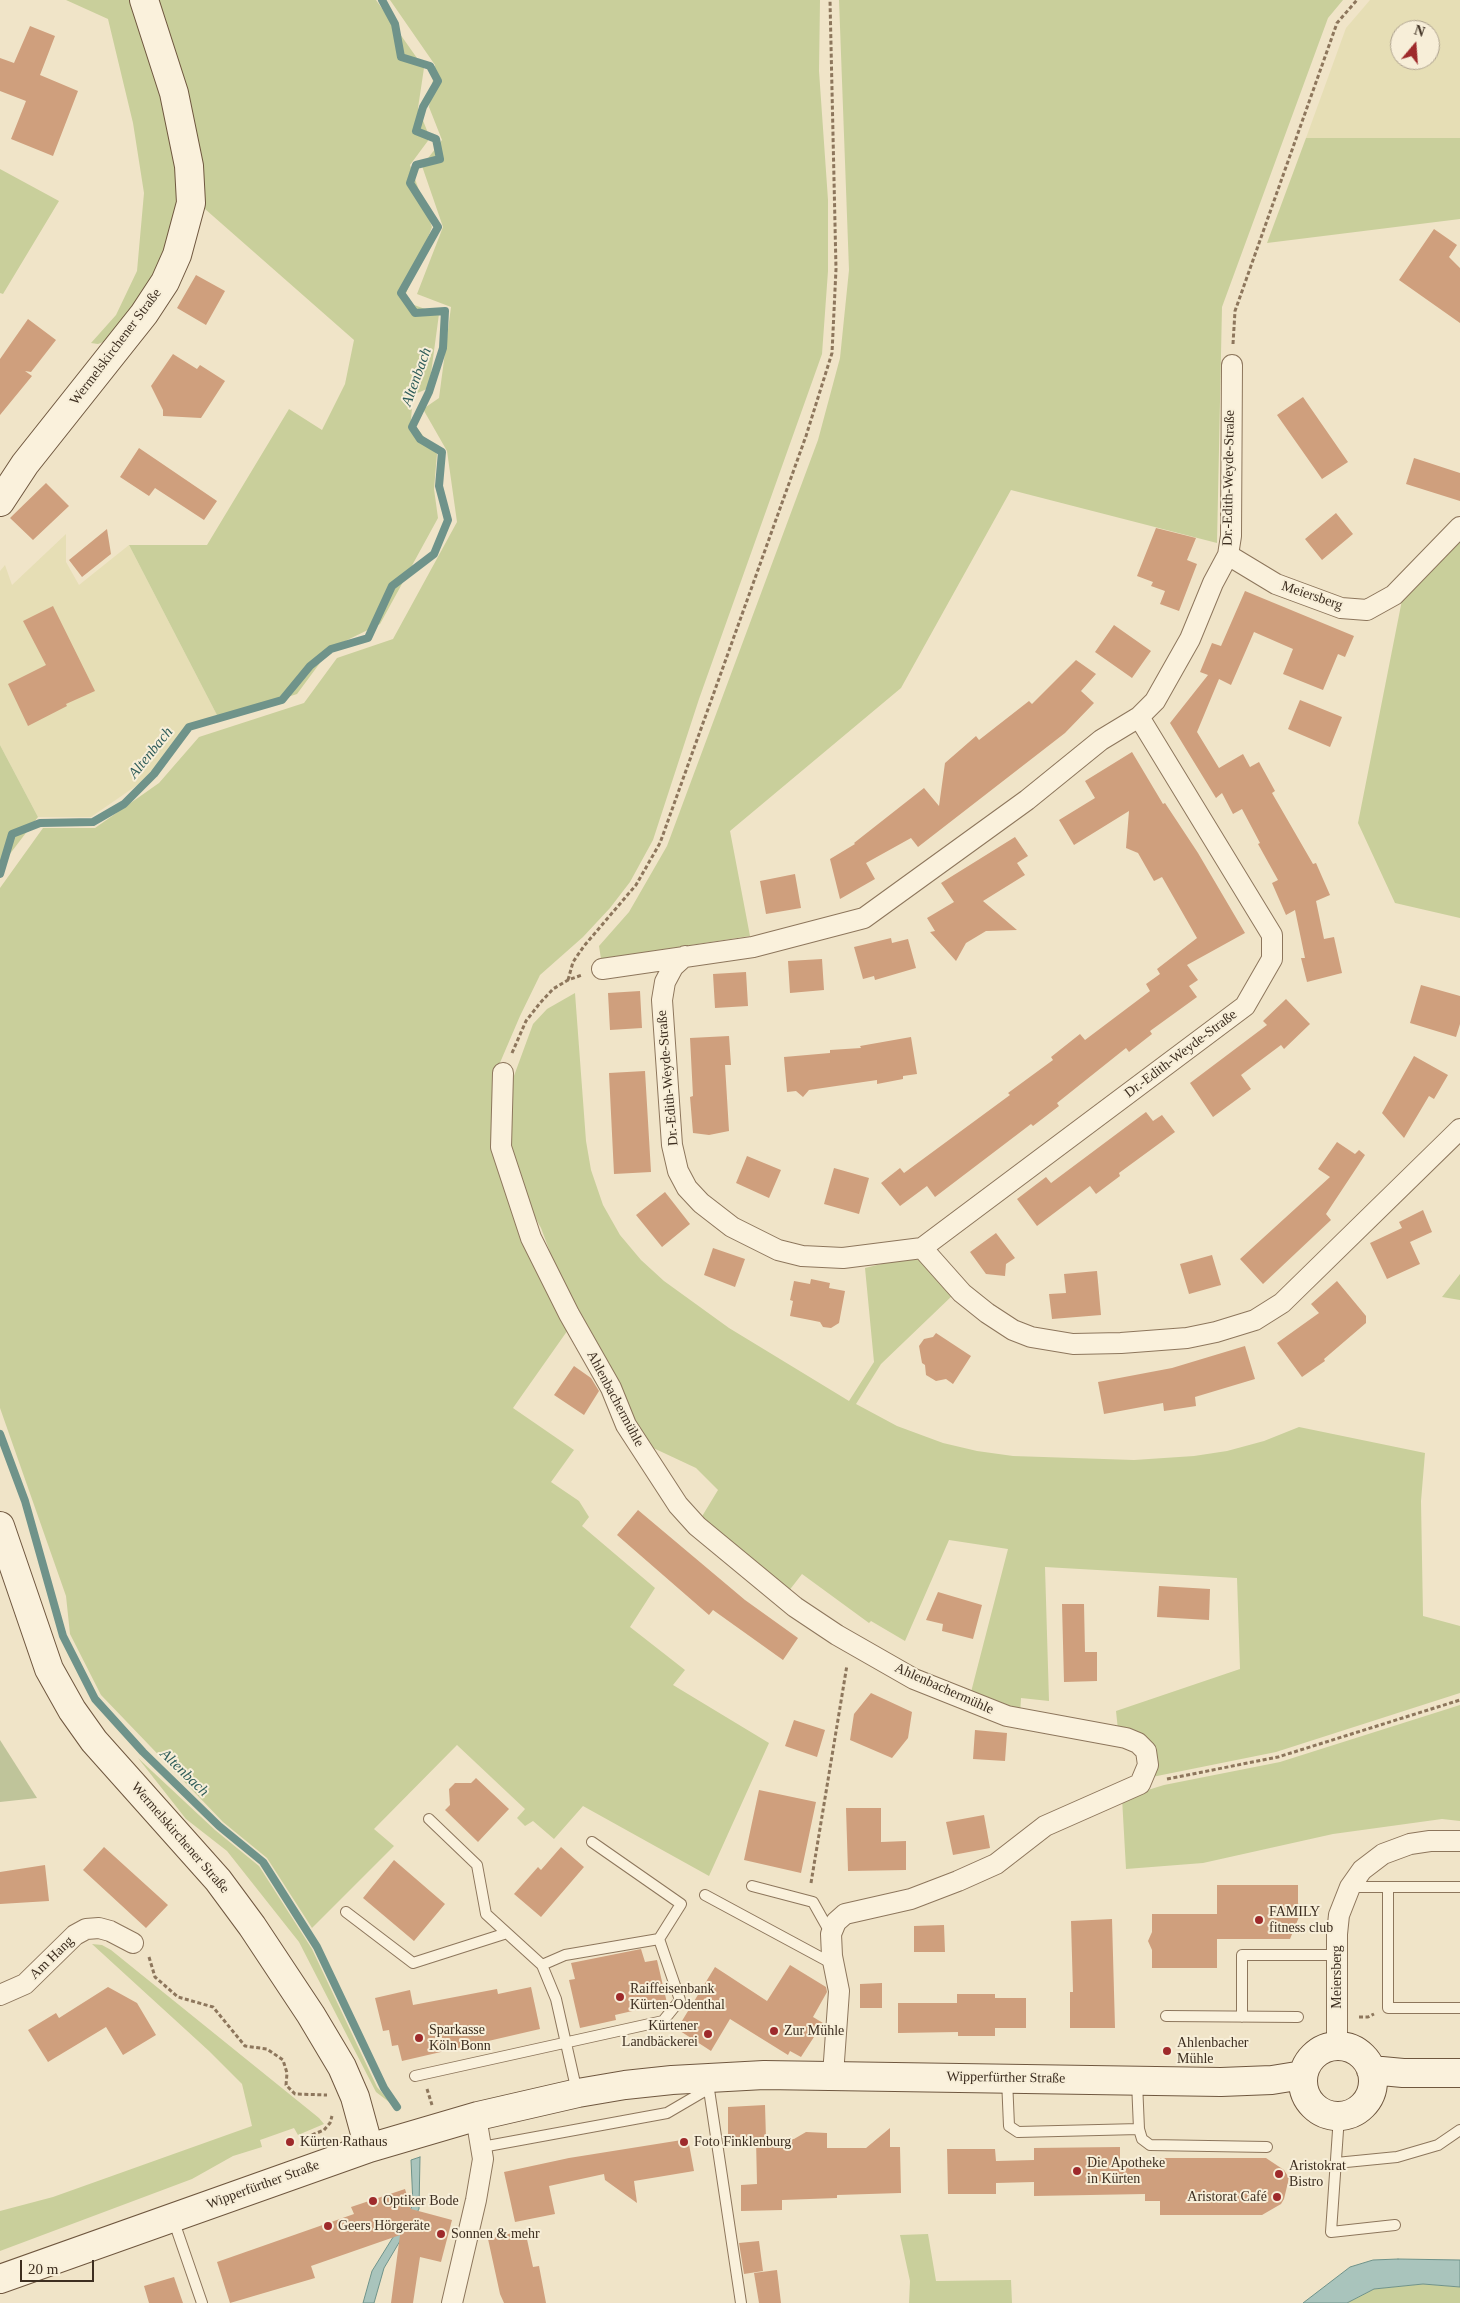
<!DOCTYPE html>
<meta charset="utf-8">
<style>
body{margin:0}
#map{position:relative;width:1460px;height:2303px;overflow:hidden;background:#f0e4c8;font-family:Georgia,serif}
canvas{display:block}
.north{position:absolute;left:1390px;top:20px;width:50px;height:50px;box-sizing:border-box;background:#f7eed8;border:1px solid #ada18e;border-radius:50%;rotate:18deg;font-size:14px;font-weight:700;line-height:20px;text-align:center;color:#3d2e20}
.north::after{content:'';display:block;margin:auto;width:18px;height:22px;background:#9e2a2b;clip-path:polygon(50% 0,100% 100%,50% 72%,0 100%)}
.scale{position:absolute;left:20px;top:2260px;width:74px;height:22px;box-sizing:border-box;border:2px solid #3d2e20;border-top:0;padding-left:6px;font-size:15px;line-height:18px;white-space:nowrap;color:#3d2e20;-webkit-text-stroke:4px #f7eed8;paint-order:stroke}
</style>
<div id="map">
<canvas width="1460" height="2303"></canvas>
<div class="north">N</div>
<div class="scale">20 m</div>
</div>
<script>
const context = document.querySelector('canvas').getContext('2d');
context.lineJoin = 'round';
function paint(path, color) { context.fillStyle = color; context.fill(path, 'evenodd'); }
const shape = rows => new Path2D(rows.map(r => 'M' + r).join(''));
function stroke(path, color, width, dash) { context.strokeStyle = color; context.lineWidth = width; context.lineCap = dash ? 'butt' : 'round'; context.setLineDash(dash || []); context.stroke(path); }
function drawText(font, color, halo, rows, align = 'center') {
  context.font = font + ' Georgia,serif'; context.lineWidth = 4; context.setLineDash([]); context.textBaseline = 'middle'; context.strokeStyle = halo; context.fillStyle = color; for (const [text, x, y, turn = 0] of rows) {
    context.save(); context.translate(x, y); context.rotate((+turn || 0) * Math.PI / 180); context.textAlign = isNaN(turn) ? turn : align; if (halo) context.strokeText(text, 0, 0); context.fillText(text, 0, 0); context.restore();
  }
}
const farmland = shape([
 [1370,0,1460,0,1460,138,1306,138,1346,28],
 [1400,30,1430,30,1430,60,1400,60],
 [66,534,66,562,79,585,129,545,219,719,192,728,152,775,91,817,38,817,0,745,0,571,5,565,12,585]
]);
const green = shape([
 [66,0,133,0,162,90,176,163,177,198,167,249,146,292,106,341,98,344,91,343,116,315,137,271,144,193,133,123,108,19],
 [155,0,376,0,424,68,418,108,430,138,410,165,432,227,403,301,439,314,429,388,413,395,411,420,437,454,434,489,438,518,380,624,331,648,297,694,219,719,129,545,207,545,289,409,322,430,345,384,354,340,205,209,186,96],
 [390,0,820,0,819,71,828,200,828,271,822,354,699,699,653,840,630,882,610,908,583,937,540,975,520,1016,496,1072,493,1147,570,1327,513,1408,574,1450,551,1482,579,1501,589,1517,582,1526,655,1588,630,1627,685,1670,673,1685,769,1743,709,1876,583,1806,554,1839,533,1821,525,1826,517,1818,525,1809,457,1745,374,1829,394,1846,312,1928,267,1858,223,1822,101,1695,70,1634,66,1596,0,1408,0,888,43,828,95,828,159,783,199,737,304,703,337,658,393,639,457,522,447,451,423,409,439,398,451,307,417,294,443,227,422,166,442,140,429,107,435,65],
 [839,0,1343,0,1328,18,1222,307,1217,543,1011,490,901,688,730,831,750,936,601,959,599,946,629,912,667,846,818,440,840,358,849,270],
 [1306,138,1460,138,1460,219,1267,243],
 [0,169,59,201,3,294,0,293],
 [1460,540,1460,918,1395,903,1358,823,1402,600],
 [0,745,38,817,0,867],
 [575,993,586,1141,591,1170,603,1205,620,1235,641,1260,664,1281,729,1328,849,1401,874,1362,865,1268,906,1258,920,1260,954,1294,881,1364,856,1404,897,1426,943,1443,977,1451,1013,1456,1134,1460,1194,1456,1227,1451,1264,1441,1299,1427,1425,1453,1421,1501,1423,1616,1460,1626,1460,1693,1276,1752,1152,1777,1154,1761,1118,1730,1116,1711,1240,1669,1237,1578,1045,1567,1049,1701,1021,1698,1020,1715,970,1696,1008,1549,949,1540,905,1641,871,1621,869,1623,802,1574,788,1592,701,1518,718,1490,696,1468,649,1446,568,1300,541,1228,526,1201,509,1146,511,1084,533,1024,547,1009],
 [1460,1274,1460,1300,1442,1297],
 [1460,1705,1460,1821,1442,1819,1333,1834,1203,1863,1126,1869,1122,1798,1164,1785,1280,1762],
 [138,1758,215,1830,259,1866,312,1949,377,2087,393,2105,376,2092,299,1942,227,1851,186,1819],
 [92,1944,102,1945,111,1950,319,2118,324,2124,298,2135,294,2128,260,2140,262,2147,233,2156,192,2179,0,2251,0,2211,53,2197,252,2126,242,2084,209,2051],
 [928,2234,936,2281,1011,2280,1012,2303,909,2303,910,2281,900,2235],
 [1423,2284,1460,2287,1460,2303,1347,2303,1374,2289]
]);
const cemetery = shape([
 [0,1740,37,1798,0,1802]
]);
const water = shape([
 [420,2157,419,2209,384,2268,374,2303,363,2303,372,2271,413,2205,411,2160,420,2157],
 [1398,2259,1460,2260,1460,2287,1423,2284,1374,2289,1347,2303,1303,2303,1350,2267,1373,2260,1398,2259]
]);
const stream = shape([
 [0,874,12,834,40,823,93,822,124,804,154,774,189,727,282,700,310,666,331,649,368,638,392,586,434,554,448,520,439,486,442,452,420,439,412,427,429,392,443,348,445,311,415,313,401,293,438,227,410,183,416,165,440,159,436,139,416,131,423,107,438,81,430,66,401,57,395,24,382,0],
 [0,1434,25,1501,63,1636,95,1699,143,1752,219,1826,263,1862,317,1947,384,2088,397,2107]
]);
const building = shape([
 [30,26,55,36,40,75,78,91,53,156,11,139,26,101,0,91,0,58,14,63],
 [1434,229,1457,245,1449,257,1460,268,1460,323,1399,280],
 [196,275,225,291,206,325,177,308],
 [28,319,56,340,31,372,25,371,32,376,0,415,0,359],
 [173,354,197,369,200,365,225,381,201,418,163,416,163,410,151,386],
 [1303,397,1348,462,1322,479,1277,415],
 [139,448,217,501,204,520,155,488,149,496,120,477],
 [1414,458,1460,473,1460,501,1406,484],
 [46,483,69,506,33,540,10,518],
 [1336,513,1353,534,1322,560,1305,539],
 [1156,528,1196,538,1187,560,1197,564,1179,611,1160,604,1165,591,1151,586,1153,582,1137,576],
 [107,529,111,554,82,577,69,560],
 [1245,591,1354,636,1345,657,1338,654,1323,690,1283,674,1293,649,1254,632,1231,685,1219,679,1197,732,1219,768,1243,754,1250,767,1259,762,1275,791,1272,793,1313,864,1316,863,1330,895,1316,901,1324,939,1334,937,1342,973,1307,982,1301,958,1305,958,1295,910,1286,915,1272,883,1278,880,1258,844,1260,843,1242,809,1233,814,1222,793,1216,798,1170,723,1208,675,1200,672,1212,643,1221,646],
 [53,606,95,691,66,704,67,706,28,726,8,684,46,665,23,621],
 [1114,625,1151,651,1132,678,1095,652],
 [1076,660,1096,674,1081,691,1094,703,1065,733,918,847,911,838,866,863,875,879,840,899,830,859,855,844,854,843,924,788,939,806,945,763,976,736,979,740,1029,701,1032,704],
 [1300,700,1342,717,1330,747,1288,729],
 [1132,752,1163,804,1165,803,1198,853,1245,933,1187,965,1198,980,1189,986,1197,997,1150,1031,1152,1034,1129,1052,1126,1048,1057,1103,1059,1106,1033,1126,1031,1124,935,1197,927,1186,900,1206,881,1183,900,1168,904,1173,1010,1095,1008,1093,1053,1060,1051,1057,1080,1034,1085,1040,1150,991,1146,984,1160,974,1157,969,1197,938,1162,877,1154,881,1138,853,1126,848,1129,811,1074,845,1059,820,1095,798,1085,781],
 [1015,837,1028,856,1017,863,1025,875,983,901,1017,930,986,931,966,943,956,961,930,932,935,931,927,918,954,902,941,883],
 [795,874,801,908,766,914,760,881],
 [891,938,892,943,908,939,916,968,875,980,874,976,863,979,854,947],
 [822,959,824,990,790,993,788,961],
 [746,972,748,1006,715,1008,713,974],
 [1421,985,1460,996,1460,1024,1456,1037,1410,1023],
 [640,991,642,1028,610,1030,608,993],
 [1286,999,1310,1024,1284,1049,1281,1045,1241,1075,1251,1089,1213,1117,1190,1083,1267,1025,1263,1021],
 [729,1036,731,1065,725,1065,729,1131,709,1135,693,1133,690,1097,693,1096,690,1038],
 [911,1037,917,1074,903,1076,903,1079,877,1084,877,1080,809,1090,803,1097,796,1091,787,1092,784,1057,830,1053,830,1050,861,1048,860,1046],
 [1414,1056,1448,1075,1434,1099,1429,1096,1404,1138,1382,1113],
 [645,1071,651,1172,614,1174,609,1073],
 [1146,1112,1153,1121,1162,1115,1175,1132,1119,1173,1120,1176,1096,1194,1090,1186,1037,1226,1017,1199,1046,1177,1051,1183],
 [1337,1142,1355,1154,1359,1150,1365,1155,1326,1214,1331,1220,1263,1284,1240,1259,1330,1177,1318,1169],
 [747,1156,781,1170,769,1198,736,1183],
 [834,1168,869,1178,859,1214,824,1204],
 [665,1192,690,1224,662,1247,636,1215],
 [1423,1210,1432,1232,1410,1242,1420,1264,1387,1279,1370,1243,1402,1228,1399,1222],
 [996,1233,1015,1258,1006,1264,1005,1276,986,1274,970,1252],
 [713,1248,745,1259,735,1287,704,1275],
 [1212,1255,1221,1285,1189,1294,1180,1264],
 [1097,1271,1101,1315,1052,1319,1049,1294,1066,1293,1064,1274],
 [811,1279,830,1283,829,1288,845,1291,839,1323,831,1328,823,1327,820,1322,790,1316,793,1301,790,1300,794,1281,810,1284],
 [1337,1281,1366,1316,1366,1323,1324,1359,1325,1361,1302,1377,1277,1343,1319,1313,1311,1304],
 [936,1333,971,1356,953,1384,946,1379,936,1381,926,1375,925,1365,922,1363,919,1346,924,1339,933,1337],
 [1245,1346,1255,1379,1195,1397,1196,1406,1164,1411,1163,1403,1104,1414,1098,1382,1172,1368],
 [574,1366,591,1378,599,1391,584,1415,554,1395],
 [638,1510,745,1600,798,1638,783,1660,713,1610,709,1615,617,1535],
 [1159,1586,1210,1589,1209,1620,1157,1617],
 [938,1592,982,1605,973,1639,942,1631,943,1624,926,1620],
 [1062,1604,1084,1604,1085,1652,1097,1652,1097,1681,1064,1682],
 [871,1693,912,1712,908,1738,892,1758,850,1740,854,1714],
 [794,1720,825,1730,817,1757,785,1746],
 [975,1730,1007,1733,1005,1761,973,1759],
 [476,1778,509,1809,478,1842,445,1810,450,1805,449,1789,455,1783,471,1783],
 [759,1790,816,1802,801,1873,744,1860],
 [846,1808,881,1808,881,1842,906,1841,906,1870,848,1871],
 [984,1815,990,1848,953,1855,946,1822],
 [104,1847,168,1905,146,1928,83,1870],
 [561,1847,584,1867,541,1917,514,1894,538,1867,541,1870],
 [394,1860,445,1904,414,1941,363,1898],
 [45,1865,49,1901,0,1904,0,1872],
 [1217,1885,1298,1885,1298,1903,1301,1912,1290,1939,1217,1939,1217,1968,1152,1968,1152,1950,1148,1941,1152,1932,1152,1914,1217,1914],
 [1112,1919,1115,2028,1070,2028,1070,1992,1073,1992,1071,1921],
 [944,1925,945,1952,914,1952,914,1926],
 [641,1949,645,1962,657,1960,667,2003,615,2015,616,2020,580,2028,569,1980,575,1979,571,1963],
 [790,1965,826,1987,827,1992,813,2017,823,2023,801,2057,790,2051,788,2055,730,2019,711,2051,677,2029,715,1967,767,2001],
 [882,1983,882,2008,860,2008,860,1984],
 [108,1987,137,2003,156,2035,123,2055,106,2027,48,2062,28,2030,56,2013,59,2018],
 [531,1987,540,2029,402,2061,398,2045,392,2046,389,2030,383,2031,375,1998,410,1990,413,2005,497,1989,498,1994],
 [957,1994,995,1994,995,1998,1026,1998,1026,2028,995,2028,995,2036,958,2036,958,2032,898,2033,898,2003,957,2003],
 [765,2105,766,2139,794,2139,806,2132,827,2133,827,2148,866,2148,890,2128,890,2147,900,2147,901,2193,837,2195,837,2198,782,2200,782,2210,741,2211,741,2185,757,2184,756,2139,728,2140,728,2107],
 [688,2139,694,2171,634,2181,637,2203,605,2180,604,2174,549,2186,555,2214,515,2222,504,2172,569,2158],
 [1120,2147,1120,2165,1160,2164,1160,2158,1266,2158,1284,2170,1289,2178,1284,2199,1281,2204,1262,2215,1160,2215,1160,2201,1145,2201,1145,2194,1034,2196,1034,2182,996,2183,996,2194,948,2194,947,2149,995,2149,996,2161,1034,2160,1034,2148],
 [405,2189,411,2209,452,2220,441,2262,420,2257,413,2303,391,2303,400,2235,311,2266,315,2278,230,2303,217,2262,354,2214,351,2207],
 [525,2230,533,2267,539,2266,546,2303,504,2303,500,2294,488,2239],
 [759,2241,763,2271,744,2274,739,2243],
 [777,2270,781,2303,759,2303,754,2273],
 [174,2277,183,2303,149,2303,144,2286]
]);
const path = shape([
 [1233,344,1235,311,1337,23,1357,0],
 [568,980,573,962,584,946,636,885,660,843,806,436,832,353,836,269,830,0],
 [512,1053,526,1021,540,1003,553,989,568,980,582,975],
 [1167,1779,1278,1757,1460,1700],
 [811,1883,847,1665],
 [149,1957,155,1977,178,1997,213,2007,245,2046,267,2049,283,2060,287,2073,286,2085,295,2094,327,2095],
 [1359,2017,1368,2017,1374,2014],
 [427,2089,432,2105],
 [312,2135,324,2130,330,2123,332,2116]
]);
const lane = shape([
 [429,1819,477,1865,486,1914,542,1965,556,1999,577,2092],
 [752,1886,813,1902,831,1934],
 [1350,1887,1460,1887],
 [1388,1887,1388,2008,1460,2008],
 [705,1895,833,1964],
 [346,1912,413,1963,507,1933],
 [542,1965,565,1955,659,1939],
 [1166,2016,1298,2017],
 [1242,2017,1242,1955,1337,1955],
 [415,2076,663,2021,680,2000,659,1939,681,1904,592,1842],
 [1007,2079,1009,2126,1018,2132,1139,2129],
 [1137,2082,1139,2129,1142,2139,1150,2145,1267,2147],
 [708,2083,741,2303],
 [1339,2116,1331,2232,1395,2225],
 [482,2147,667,2113,708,2089],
 [1336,2163,1397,2157,1438,2145,1460,2130],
 [173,2219,202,2303]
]);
const street = shape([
 [1228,555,1276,584,1341,608,1367,610,1394,595,1460,527],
 [685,956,673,967,665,982,662,1000,672,1145,678,1171,687,1188,701,1203,732,1227,778,1250,802,1256,843,1258,922,1248,1245,1006,1272,959,1272,935,1139,717],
 [602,969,753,947,864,918,1027,800,1101,740,1139,717,1155,701,1190,639,1213,583,1228,555,1231,536,1232,365],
 [503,1073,501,1147,531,1238,569,1314,611,1388,626,1425,678,1505,697,1526,795,1607,837,1635,914,1679,1007,1716,1126,1738,1138,1743,1146,1751,1148,1765,1140,1784,1045,1826,996,1864,958,1881,911,1899,845,1914,836,1922,831,1934,832,1956,839,1991,833,2075],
 [922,1248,962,1293,987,1313,1013,1330,1031,1337,1073,1344,1121,1343,1187,1338,1216,1332,1255,1320,1282,1303,1460,1129],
 [0,1995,25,1984,75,1935,86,1929,99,1928,110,1931,133,1943],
 [1337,2047,1337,1934,1339,1915,1350,1887,1362,1870,1383,1854,1410,1844,1430,1841,1460,1841],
 [452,2303,476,2200,483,2159,476,2117]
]);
const secondary = shape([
 [0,502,25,464,144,314,165,282,177,255,191,203,189,166,174,93,144,0],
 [0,1526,49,1669,72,1710,94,1741,218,1880,252,1926,311,2015,342,2067,355,2097,369,2148],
 '1303 2081a35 35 0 1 1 70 0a35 35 0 1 1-70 0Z',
 [1371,2070,1403,2073,1460,2073],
 [0,2279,369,2148,478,2116,578,2093,625,2085,672,2080,764,2075,1221,2082,1272,2080,1303,2075]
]);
const markers = [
 [1259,1920,5,"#9e2a2b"],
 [620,1997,5,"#9e2a2b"],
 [774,2031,5,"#9e2a2b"],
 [708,2034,5,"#9e2a2b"],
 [419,2038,5,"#9e2a2b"],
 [1167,2051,5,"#9e2a2b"],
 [290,2142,5,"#9e2a2b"],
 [684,2142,5,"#9e2a2b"],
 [1077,2171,5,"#9e2a2b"],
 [1279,2174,5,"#9e2a2b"],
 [1277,2197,5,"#9e2a2b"],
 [373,2201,5,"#9e2a2b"],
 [328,2226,5,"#9e2a2b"],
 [441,2234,5,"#9e2a2b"]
];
const streetNames = [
 ["Wermelskirchener Straße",116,347,-53],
 ["Dr.-Edith-Weyde-Straße",1229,478,-89],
 ["Meiersberg",1312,596,19],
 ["Dr.-Edith-Weyde-Straße",1181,1054,-37],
 ["Dr.-Edith-Weyde-Straße",668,1078,-95],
 ["Ahlenbachermühle",615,1399,62],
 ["Ahlenbachermühle",944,1689,24],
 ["Wermelskirchener Straße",180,1838,49],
 ["Am Hang",52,1958,-44],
 ["Meiersberg",1337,1977,-90],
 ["Wipperfürther Straße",1006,2078,1],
 ["Wipperfürther Straße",263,2185,-20]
];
const poiNames = [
 ["FAMILY",1269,1912],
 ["fitness club",1269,1928],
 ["Raiffeisenbank",630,1989],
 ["Kürten-Odenthal",630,2005],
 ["Kürtener",698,2026,"right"],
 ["Landbäckerei",698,2042,"right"],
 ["Sparkasse",429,2030],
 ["Köln Bonn",429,2046],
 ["Zur Mühle",784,2031],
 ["Ahlenbacher",1177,2043],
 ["Mühle",1177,2059],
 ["Kürten Rathaus",300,2142],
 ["Foto Finklenburg",694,2142],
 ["Die Apotheke",1087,2163],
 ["in Kürten",1087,2179],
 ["Aristokrat",1289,2166],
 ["Bistro",1289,2182],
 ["Aristorat Café",1267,2197,"right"],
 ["Optiker Bode",383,2201],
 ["Geers Hörgeräte",338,2226],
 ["Sonnen & mehr",451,2234]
];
const waterNames = [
 ["Altenbach",417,377,-70],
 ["Altenbach",151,753,-51],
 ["Altenbach",184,1773,44]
];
paint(farmland, '#e6deb5');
paint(green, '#c9cf9b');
paint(cemetery, '#bfc49a');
paint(water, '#a9c4bc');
stroke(water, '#6f938a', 1);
stroke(stream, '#6f938a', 8);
paint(building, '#cf9f7d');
stroke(lane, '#8d765c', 12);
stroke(street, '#8d765c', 22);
stroke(secondary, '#6f573f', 30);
stroke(path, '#8d765c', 3, [4, 2.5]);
stroke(lane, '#faf1dc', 10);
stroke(street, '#faf1dc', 20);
stroke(secondary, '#faf1dc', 28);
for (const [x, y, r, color] of markers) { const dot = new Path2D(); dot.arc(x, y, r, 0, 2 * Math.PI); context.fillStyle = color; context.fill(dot); stroke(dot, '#f7eed8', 2); }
drawText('14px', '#3d2e20', '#f7eed8', streetNames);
drawText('14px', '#3d2e20', '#f7eed8', poiNames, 'left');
drawText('italic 15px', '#2f5d5a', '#f7eed8', waterNames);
</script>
